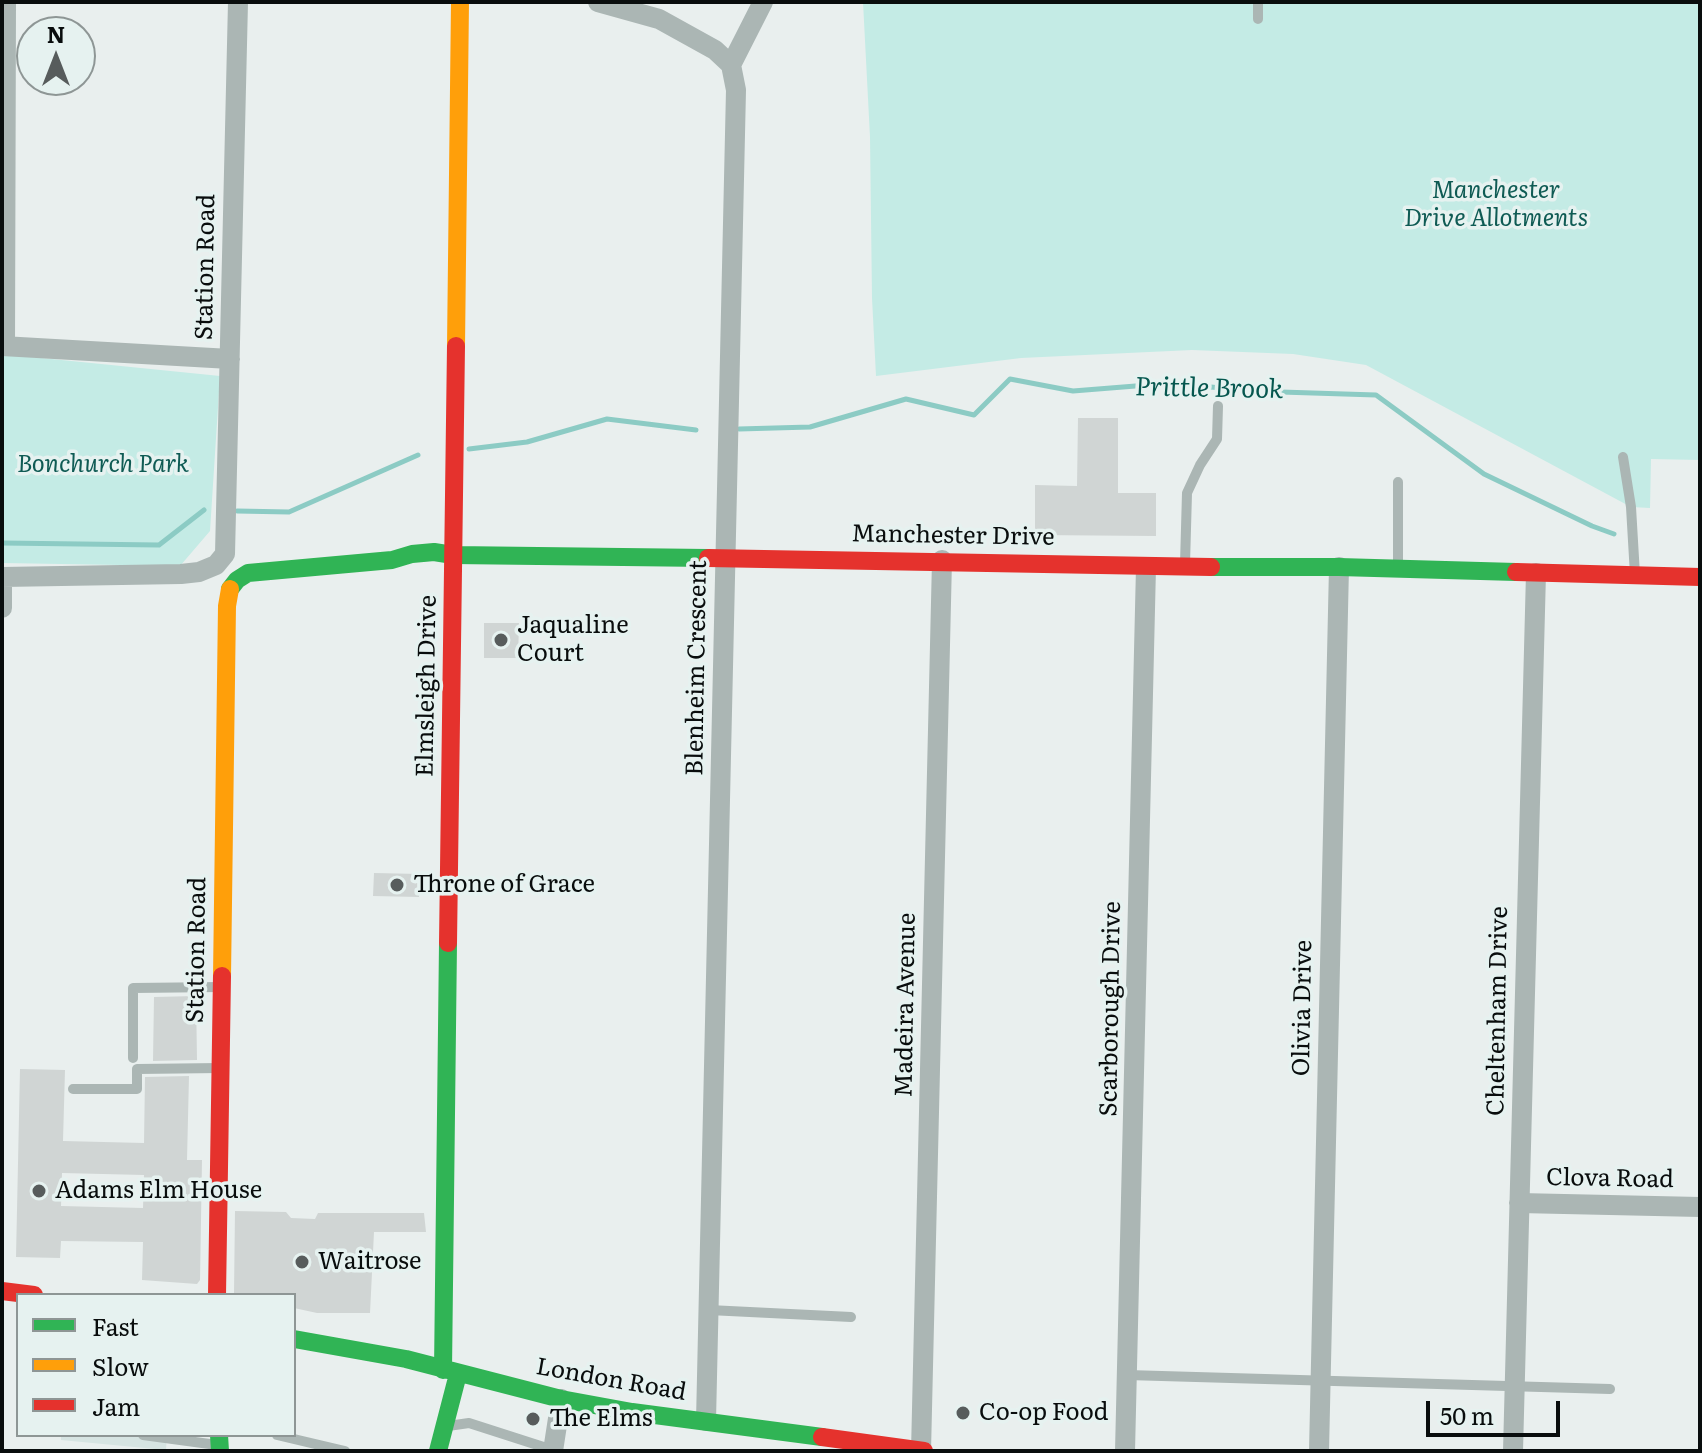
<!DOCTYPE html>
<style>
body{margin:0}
#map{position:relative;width:1702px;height:1453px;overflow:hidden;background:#e9efee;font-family:Literata,serif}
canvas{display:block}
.frame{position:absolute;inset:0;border:4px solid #090d0d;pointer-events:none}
.legend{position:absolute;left:16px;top:1293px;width:280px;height:144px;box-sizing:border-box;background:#e6f2f0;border:2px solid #8e9695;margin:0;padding:10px 14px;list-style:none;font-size:24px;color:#090d0d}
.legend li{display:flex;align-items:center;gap:16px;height:40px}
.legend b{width:40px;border:2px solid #8e9695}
.north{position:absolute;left:16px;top:16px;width:80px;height:80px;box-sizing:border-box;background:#e6f2f0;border:2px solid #8e9695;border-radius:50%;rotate:0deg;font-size:22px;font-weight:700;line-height:32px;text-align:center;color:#090d0d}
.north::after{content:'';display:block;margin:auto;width:28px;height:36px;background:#575c5c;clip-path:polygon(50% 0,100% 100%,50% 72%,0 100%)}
.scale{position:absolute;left:1426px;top:1401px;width:134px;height:36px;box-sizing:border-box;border:4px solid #090d0d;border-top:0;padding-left:10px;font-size:24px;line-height:28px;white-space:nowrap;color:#090d0d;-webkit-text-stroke:6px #e6f2f0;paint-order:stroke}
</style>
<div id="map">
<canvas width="1702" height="1453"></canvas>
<div class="frame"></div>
<ul class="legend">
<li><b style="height:10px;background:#30b455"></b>Fast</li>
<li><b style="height:10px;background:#ff9f0a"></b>Slow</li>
<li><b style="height:10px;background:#e5322d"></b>Jam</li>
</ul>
<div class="north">N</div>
<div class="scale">50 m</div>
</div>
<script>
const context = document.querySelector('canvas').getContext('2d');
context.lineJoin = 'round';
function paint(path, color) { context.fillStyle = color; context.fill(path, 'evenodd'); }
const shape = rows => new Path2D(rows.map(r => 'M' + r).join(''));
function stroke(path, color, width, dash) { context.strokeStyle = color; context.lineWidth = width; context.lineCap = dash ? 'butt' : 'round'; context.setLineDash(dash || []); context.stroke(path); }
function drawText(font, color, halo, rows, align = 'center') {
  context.font = font + ' Literata,serif'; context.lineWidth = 7; context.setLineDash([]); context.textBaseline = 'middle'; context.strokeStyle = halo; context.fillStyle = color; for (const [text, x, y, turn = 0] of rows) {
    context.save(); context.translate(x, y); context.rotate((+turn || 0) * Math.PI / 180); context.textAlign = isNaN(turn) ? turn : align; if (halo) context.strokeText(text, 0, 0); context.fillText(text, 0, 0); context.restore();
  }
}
const built = shape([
 [61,1435,167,1435,166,1450,61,1440]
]);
const green = shape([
 [863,2,1700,2,1700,460,1651,459,1650,508,1631,507,1366,365,1293,354,1192,350,1021,358,876,376,872,298,870,137],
 [2,354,220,376,210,531,180,566,2,563]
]);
const stream = shape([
 [739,429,810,427,906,399,974,415,1010,379,1073,391,1173,383,1249,391,1376,395,1484,474,1592,526,1614,534],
 [469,449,527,442,607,419,696,430],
 [237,511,289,512,418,455],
 [2,543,159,545,204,510]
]);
const building = shape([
 [1078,418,1118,418,1118,493,1156,493,1156,536,1035,535,1035,485,1077,486],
 [484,623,519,623,518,658,484,658],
 [374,873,420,874,419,897,373,896],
 [196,996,197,1060,153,1061,154,997],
 [20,1069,65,1070,63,1141,144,1143,145,1077,189,1076,187,1160,202,1160,200,1280,197,1284,142,1280,143,1242,61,1241,60,1258,16,1257],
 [62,1173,144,1175,143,1208,61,1206],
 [235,1211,286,1212,291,1218,315,1219,318,1213,424,1213,426,1232,374,1232,370,1313,317,1313,294,1308,294,1295,234,1293]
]);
const lane = shape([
 [1258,19,1258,2],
 [1623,457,1631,507,1635,575],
 [1185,564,1187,493,1200,465,1217,439,1218,406],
 [1398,567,1398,482],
 [133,1058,133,988,221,987],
 [73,1089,137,1089,137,1069,220,1068],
 [709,1310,851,1317],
 [1127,1375,1610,1389],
 [448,1426,469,1423,553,1450],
 [143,1435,217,1445],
 [277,1435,345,1451]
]);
const street = shape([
 [598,2,659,19,715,50,731,65,736,90,706,1421],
 [731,65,763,2],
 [2,346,230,359],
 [5,346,6,2],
 [2,577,181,574,199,572,216,565,225,554,238,2],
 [2,608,2,577],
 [1519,1203,1700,1207],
 [553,1451,561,1399],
 [921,1451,942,560],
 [1125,1451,1146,567],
 [1319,1451,1339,567],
 [1513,1451,1536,573]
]);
const fast = shape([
 [1211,567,1339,567,1516,572],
 [230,589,237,580,248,573,392,560,412,554,434,552,453,555,708,558],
 [294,1339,406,1359,561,1399,632,1412,822,1437],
 [443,1370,448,943],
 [219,1435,220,1451],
 [438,1451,458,1374]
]);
const slow = shape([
 [456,346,460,2],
 [222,976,227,606,230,589]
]);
const jam = shape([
 [708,558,1211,567],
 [1516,572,1700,577],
 [448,943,456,346],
 [2,1291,34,1295],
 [217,1295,222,976],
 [822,1437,924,1451]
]);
const markers = [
 [501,640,8,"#575c5c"],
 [397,885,8,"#575c5c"],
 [39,1191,8,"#575c5c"],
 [302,1262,8,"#575c5c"],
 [963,1413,8,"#575c5c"],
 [533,1419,8,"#575c5c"]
];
const parkNames = [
 ["Manchester",1496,191],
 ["Drive Allotments",1496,219],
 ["Bonchurch Park",103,465]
];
const streetNames = [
 ["Station Road",206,267,-89],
 ["Manchester Drive",953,536,1],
 ["Blenheim Crescent",697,668,-89],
 ["Elmsleigh Drive",427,686,-89],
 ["Station Road",197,950,-89],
 ["Madeira Avenue",906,1005,-89],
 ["Olivia Drive",1303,1008,-89],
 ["Scarborough Drive",1111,1009,-89],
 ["Cheltenham Drive",1498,1011,-89],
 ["Clova Road",1610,1179,1],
 ["London Road",611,1380,10]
];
const poiNames = [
 ["Jaqualine",517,626],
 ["Court",517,654],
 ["Throne of Grace",413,885],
 ["Adams Elm House",55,1191],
 ["Waitrose",318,1262],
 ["Co-op Food",979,1413],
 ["The Elms",549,1419]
];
const waterNames = [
 ["Prittle Brook",1209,389,1]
];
paint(built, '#d6e4e2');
paint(green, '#c4ebe5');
stroke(stream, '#8ccbc4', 5);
paint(building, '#d0d5d4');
stroke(lane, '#abb6b4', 10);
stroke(street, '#abb6b4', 20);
stroke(fast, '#30b455', 18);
stroke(slow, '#ff9f0a', 18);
stroke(jam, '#e5322d', 18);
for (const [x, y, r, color] of markers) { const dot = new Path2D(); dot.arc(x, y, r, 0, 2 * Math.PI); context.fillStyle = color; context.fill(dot); stroke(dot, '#e6f2f0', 3); }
drawText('italic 24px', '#0f5b54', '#e6f2f0', parkNames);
drawText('24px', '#090d0d', '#e6f2f0', streetNames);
drawText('24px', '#090d0d', '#e6f2f0', poiNames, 'left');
drawText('italic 26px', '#06574f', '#e6f2f0', waterNames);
</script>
